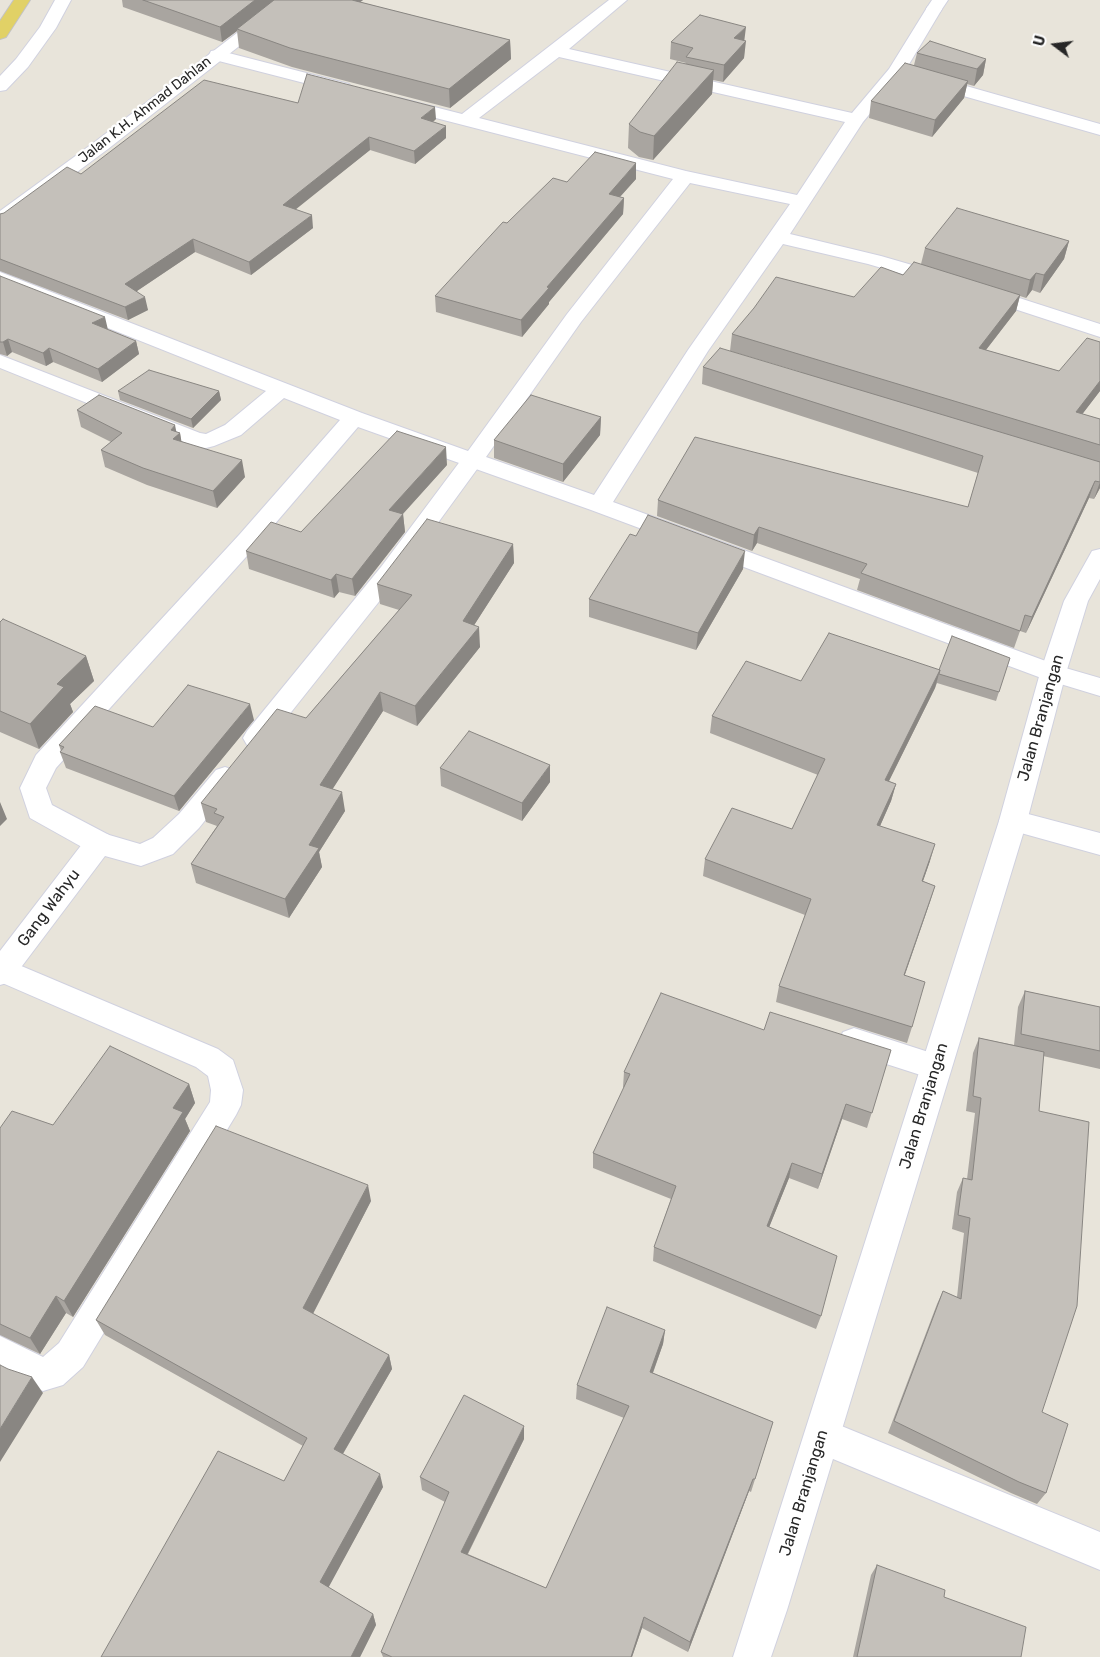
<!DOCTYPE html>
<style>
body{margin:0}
#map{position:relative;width:1100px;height:1657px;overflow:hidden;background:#e8e4da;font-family:Rubik,sans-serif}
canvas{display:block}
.north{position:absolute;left:1030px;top:20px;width:50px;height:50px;-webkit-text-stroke:4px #fff;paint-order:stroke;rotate:285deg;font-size:14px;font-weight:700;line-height:20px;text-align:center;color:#272727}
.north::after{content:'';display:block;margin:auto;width:18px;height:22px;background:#272727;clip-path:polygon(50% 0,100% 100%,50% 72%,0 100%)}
</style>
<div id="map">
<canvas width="1100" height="1657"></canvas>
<div class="north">U</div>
</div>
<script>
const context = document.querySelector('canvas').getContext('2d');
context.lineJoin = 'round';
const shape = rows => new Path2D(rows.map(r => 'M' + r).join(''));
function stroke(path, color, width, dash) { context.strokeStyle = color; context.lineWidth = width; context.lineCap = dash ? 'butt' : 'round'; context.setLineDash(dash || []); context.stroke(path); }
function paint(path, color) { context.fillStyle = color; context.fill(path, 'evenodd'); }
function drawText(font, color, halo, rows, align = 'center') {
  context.font = font + ' Rubik,sans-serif'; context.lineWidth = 4.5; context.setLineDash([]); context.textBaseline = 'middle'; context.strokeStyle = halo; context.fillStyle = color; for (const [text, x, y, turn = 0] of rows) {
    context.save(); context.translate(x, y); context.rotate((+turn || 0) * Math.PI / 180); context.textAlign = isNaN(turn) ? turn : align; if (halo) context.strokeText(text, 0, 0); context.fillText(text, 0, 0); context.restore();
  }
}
const street = shape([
 [55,0,71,0,56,28,28,67,6,90,0,91,0,76,16,59,40,27,55,0],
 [609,0,627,0,569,49,852,113,889,69,928,6,940,6,942,9,905,71,863,122,790,234,881,256,950,276,953,280,950,284,943,286,868,264,783,244,708,351,613,502,1062,667,1100,678,1100,696,1044,679,591,510,358,427,255,547,56,768,46,788,52,805,109,835,113,843,109,851,99,854,89,851,30,818,20,788,36,755,239,535,340,420,284,398,241,435,214,446,206,448,196,447,0,368,0,355,200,433,206,434,225,425,266,391,0,285,0,272,362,413,468,451,567,314,673,179,393,107,390,103,393,99,399,98,462,114,609,0],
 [559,57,845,122,797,195,686,171,479,118,559,57],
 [690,183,790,204,688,350,594,495,486,457,581,322,690,183],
 [217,50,349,84,352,88,349,92,343,93,211,59,209,55,211,51,217,50],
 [931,76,1100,124,1100,135,925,85,922,81,925,77,931,76],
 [982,286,1100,324,1100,337,975,296,972,292,975,288,982,286],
 [1013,810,1100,833,1100,855,1003,828,999,821,1003,814,1013,810],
 [0,957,218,1049,233,1060,243,1090,241,1105,236,1115,83,1367,63,1385,43,1391,20,1383,0,1372,0,1336,43,1357,59,1343,210,1102,211,1090,208,1076,196,1067,0,982,0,957],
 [854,1028,947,1058,951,1067,947,1076,936,1080,843,1050,839,1041,843,1032,854,1028],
 [822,1418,1100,1532,1100,1570,809,1449,804,1436,809,1423,822,1418]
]);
const secondary = shape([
 [280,0,298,0,108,149,7,224,0,226,0,211,96,141,280,0],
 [932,0,948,0,940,12,934,14,928,12,926,9,932,0],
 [472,454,480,456,483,461,397,579,265,745,256,748,247,745,243,738,247,731,381,567,464,456,472,454],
 [1100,549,1100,579,1088,601,1066,673,1027,821,787,1610,771,1657,733,1657,999,821,1040,673,1064,601,1092,551,1100,549],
 [225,767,234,770,238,777,234,784,199,828,173,854,141,866,105,856,10,982,0,985,0,951,89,835,99,832,140,844,153,838,179,814,216,770,225,767]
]);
const primary = shape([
 [14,0,30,0,6,37,0,39,0,21,14,0]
]);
const wall = shape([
 [122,0,363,0,360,2,510,40,511,59,450,108,292,67,239,48,237,31,222,42,123,7],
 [745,41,744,58,723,82,713,80,712,94,653,160,639,157,628,148,629,124,686,63,670,59,671,42],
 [917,53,986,59,983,75,974,86,967,84,964,98,932,137,869,118,871,101,914,65],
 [298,103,436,119,433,122,446,138,415,164,370,150,295,209,313,228,251,275,195,252,137,291,148,310,128,320,0,271,0,214,4,213,81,174],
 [636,179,620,197,624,198,623,214,549,302,549,304,522,337,436,312,435,296,507,223,567,182],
 [1069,241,1064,259,1040,293,1032,290,1026,298,1020,296,1016,311,986,350,1059,371,1100,342,1100,391,1082,414,1100,419,1100,488,1094,499,1089,498,1026,633,1020,631,1014,648,857,590,860,579,757,543,752,551,657,516,658,500,968,507,978,473,702,384,703,367,801,372,730,351,732,334,854,297,903,275,921,264,925,248],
 [0,276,108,330,136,341,139,354,102,382,53,362,46,366,12,352,7,356,0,354],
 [118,391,219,391,221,400,193,428,120,400],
 [77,410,177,432,180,433,181,441,245,477,217,508,147,485,105,467,101,450,111,442,81,427],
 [601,417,600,435,563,482,494,458,494,440],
 [447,465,403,514,405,532,355,596,339,592,334,598,249,569,246,551,301,532],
 [513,544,514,563,474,625,480,647,417,726,383,711,332,789,345,811,319,852,322,867,289,918,196,883,191,864,217,826,206,822,201,803,306,718,399,610,380,604,377,584],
 [743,569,696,650,589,617,589,599],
 [0,622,86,656,94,681,70,704,73,712,39,749,0,732],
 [1010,658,996,701,937,683,935,688,889,781,896,784,891,801,880,826,930,861,923,881,935,886,904,976,912,1027,907,1043,776,1002,779,986,805,915,703,876,705,859,792,829,818,775,710,733,712,716,801,681,939,670],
 [254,720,179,811,66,768,60,752,61,751,59,745,153,727],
 [440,768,550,782,522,821,441,786],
 [1025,991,1100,1007,1100,1069,1043,1056,1039,1111,1042,1412,1046,1493,1037,1504,1011,1493,888,1433,937,1304,943,1291,957,1297,964,1233,952,1229,957,1192,963,1178,967,1179,975,1113,966,1111,973,1053,979,1038,1014,1045,1018,1007],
 [764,1030,891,1050,867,1128,842,1119,818,1189,789,1178,769,1227,821,1316,816,1329,653,1261,654,1247,671,1199,593,1168,593,1153,624,1088,623,1087,624,1072],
 [189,1084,195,1103,185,1119,190,1131,73,1317,66,1313,40,1354,0,1335,0,1128,53,1125],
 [371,1201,313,1314,389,1355,392,1369,343,1454,383,1487,328,1587,373,1614,376,1625,360,1657,101,1657,284,1481,303,1446,105,1335,96,1320],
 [665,1330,663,1344,653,1373,773,1422,751,1492,749,1491,688,1652,642,1628,632,1657,383,1657,381,1652,445,1502,422,1490,420,1477,524,1439,468,1554,546,1588,624,1418,576,1399,577,1385],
 [877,1565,944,1597,1021,1657,853,1657,871,1575]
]);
const shadedWall = shape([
 [255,0,277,0,237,29,237,31,222,42,220,27],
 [340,0,363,0,341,16],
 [746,27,744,43,746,41,744,58,723,82,724,65,734,38],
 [510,40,511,59,450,108,449,89],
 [986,59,983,75,974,86,977,69],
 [714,70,712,94,653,160,654,136],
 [968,81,964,98,932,137,935,120],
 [435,107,436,119,422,131,421,118],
 [446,126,446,138,415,164,414,151],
 [369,137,370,150,285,218,283,205],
 [636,163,636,179,608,210,609,194],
 [624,198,623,214,549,302,549,304,522,337,521,320,547,287],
 [312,215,313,228,251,275,249,262],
 [193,239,195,252,128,297,125,284],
 [1069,241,1064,259,1040,293,1044,275],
 [1036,273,1032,290,1026,298,1030,280],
 [1020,295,1016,311,975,364,979,348],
 [145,297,148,310,128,320,125,307],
 [105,317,108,330,92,323],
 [8,339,12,352,7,356,3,342],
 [136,341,139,354,102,382,98,369],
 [49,348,53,362,46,366,43,353],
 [1100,381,1100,391,1071,429,1076,412],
 [219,391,221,400,193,428,191,419],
 [601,417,600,435,563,482,563,464],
 [175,425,177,435,180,433,183,450,175,446,171,430],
 [446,447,447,465,390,528,389,510],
 [242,460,245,477,217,508,213,491],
 [1095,481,1089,498,1026,633,1032,617],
 [1100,482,1100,488,1094,499],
 [403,514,405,532,355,596,352,579],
 [759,527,757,543,752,551,754,535],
 [513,544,514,563,464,641,463,621],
 [745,551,743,569,696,650,698,633],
 [336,574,339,592,334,598,331,580],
 [479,627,480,647,417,726,415,706],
 [86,656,94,681,70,704,73,712,39,749,30,724,57,684],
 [940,670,935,688,881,797,885,780],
 [380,692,383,711,323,804,320,785],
 [250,704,254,720,179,811,174,796],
 [550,765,550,782,522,821,522,803],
 [896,784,891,801,873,842,877,825],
 [342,792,345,811,319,852,322,867,289,918,285,899,309,845],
 [0,802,7,819,0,826],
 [935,844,930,861,917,898,922,881],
 [935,886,930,902,899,992,904,975],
 [189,1084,195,1103,185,1119,190,1131,73,1317,64,1301,173,1108],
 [846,1104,842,1119,818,1189,822,1174],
 [792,1163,789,1178,764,1240,767,1226],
 [368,1185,371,1201,308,1323,303,1308],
 [56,1296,66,1313,40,1354,30,1338],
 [665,1330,663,1344,648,1386,650,1372],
 [389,1355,392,1369,338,1462,334,1449],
 [32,1377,43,1393,0,1462,0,1429],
 [524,1426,524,1439,463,1563,461,1552],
 [380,1474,383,1487,325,1594,320,1582],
 [753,1479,749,1491,688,1652,690,1642],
 [373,1614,376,1625,360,1657,351,1657],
 [644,1617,642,1628,632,1657,631,1657]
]);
const building = shape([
 [143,0,255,0,220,27,143,0],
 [274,0,352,0,510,40,449,89,290,48,237,29,274,0],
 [700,15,746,27,734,38,746,41,724,65,686,57,693,48,671,42,700,15],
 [930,41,986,59,977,69,917,53,930,41],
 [677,62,714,70,654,136,640,132,629,124,677,62],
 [905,63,968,81,935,120,871,101,905,63],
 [307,74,435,107,421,118,446,126,414,151,369,137,283,205,312,215,249,262,193,239,125,284,145,297,125,307,0,259,0,214,4,213,67,167,81,174,204,80,298,103,307,74],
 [595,152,636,163,609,194,624,198,547,287,549,288,521,320,435,296,503,222,507,223,553,178,567,182,595,152],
 [957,208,1069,241,1044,275,1036,273,1030,280,925,248,957,208],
 [914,262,1020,295,979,348,1059,371,1087,338,1100,342,1100,381,1076,412,1100,419,1100,445,732,334,754,308,776,277,854,297,881,267,903,275,914,262],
 [0,276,105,317,92,323,136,341,98,369,49,348,43,353,8,339,3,342,0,342,0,276],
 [720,348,1100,462,1100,482,1095,481,1032,617,1025,615,1020,631,861,573,867,564,759,527,754,535,658,500,695,437,968,507,983,456,703,367,720,348],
 [149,370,219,391,191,419,118,391,149,370],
 [99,395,175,425,171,430,180,433,173,439,242,460,213,491,143,468,101,450,122,433,77,410,99,395],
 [531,395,601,417,563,464,494,440,531,395],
 [397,431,446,447,389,510,403,514,352,579,336,574,331,580,246,551,271,522,301,532,397,431],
 [648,515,745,551,698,633,589,599,630,534,636,536,648,515],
 [427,519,513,544,463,621,479,627,415,706,380,692,320,785,342,792,309,845,319,848,285,899,191,864,224,817,214,813,217,809,201,803,277,709,306,718,412,595,377,584,427,519],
 [3,619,86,656,57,684,64,687,30,724,0,711,0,622,3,619],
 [829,633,940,670,885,780,896,784,877,825,935,844,922,881,935,886,904,975,925,982,912,1027,779,986,811,899,705,859,732,808,792,829,825,759,712,716,746,661,801,681,829,633],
 [952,636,1010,658,999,692,939,674,940,670,939,670,952,636],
 [188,685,250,704,174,796,60,752,64,747,59,745,95,706,153,727,188,685],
 [469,731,550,765,522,803,440,768,469,731],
 [1025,991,1100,1007,1100,1051,1021,1034,1025,991],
 [661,993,764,1030,770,1012,891,1050,872,1113,846,1104,822,1174,792,1163,767,1226,837,1256,821,1316,654,1247,676,1186,593,1153,630,1074,624,1072,661,993],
 [979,1038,1044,1052,1039,1111,1089,1122,1077,1306,1042,1412,1068,1424,1046,1493,1019,1482,894,1421,943,1291,961,1299,970,1218,958,1215,963,1178,972,1180,981,1098,973,1096,979,1038],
 [110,1046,189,1084,173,1108,183,1112,64,1301,56,1296,30,1338,0,1324,0,1128,12,1111,53,1125,110,1046],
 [216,1126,368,1185,303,1308,389,1355,334,1449,380,1474,320,1582,373,1614,351,1657,101,1657,218,1451,284,1481,307,1438,96,1320,216,1126],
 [607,1307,665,1330,650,1372,773,1422,755,1479,753,1479,690,1642,644,1617,631,1657,392,1657,381,1652,449,1492,420,1477,464,1395,524,1426,461,1552,546,1588,629,1406,577,1385,607,1307],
 [0,1365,8,1369,32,1377,0,1429,0,1365],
 [877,1565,945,1590,944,1597,1026,1627,1021,1657,857,1657,877,1565]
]);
const farStreetnames = [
 ["Jalan K.H. Ahmad Dahlan",145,110,-38]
];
const streetNames = [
 ["Jalan Branjangan",1041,718,-74],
 ["Gang Wahyu",49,908,-53],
 ["Jalan Branjangan",924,1106,-73],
 ["Jalan Branjangan",804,1493,-73]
];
stroke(street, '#d0d1df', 2);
stroke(secondary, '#d0d1df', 2);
stroke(primary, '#c3c3c3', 2);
paint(street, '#fff');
paint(secondary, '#fff');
paint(primary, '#e1d166');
paint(wall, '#a9a5a0');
paint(shadedWall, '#898682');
paint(building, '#c4c0ba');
stroke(building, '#898682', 1);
drawText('14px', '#272727', '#fff', farStreetnames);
drawText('16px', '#272727', '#fff', streetNames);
</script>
